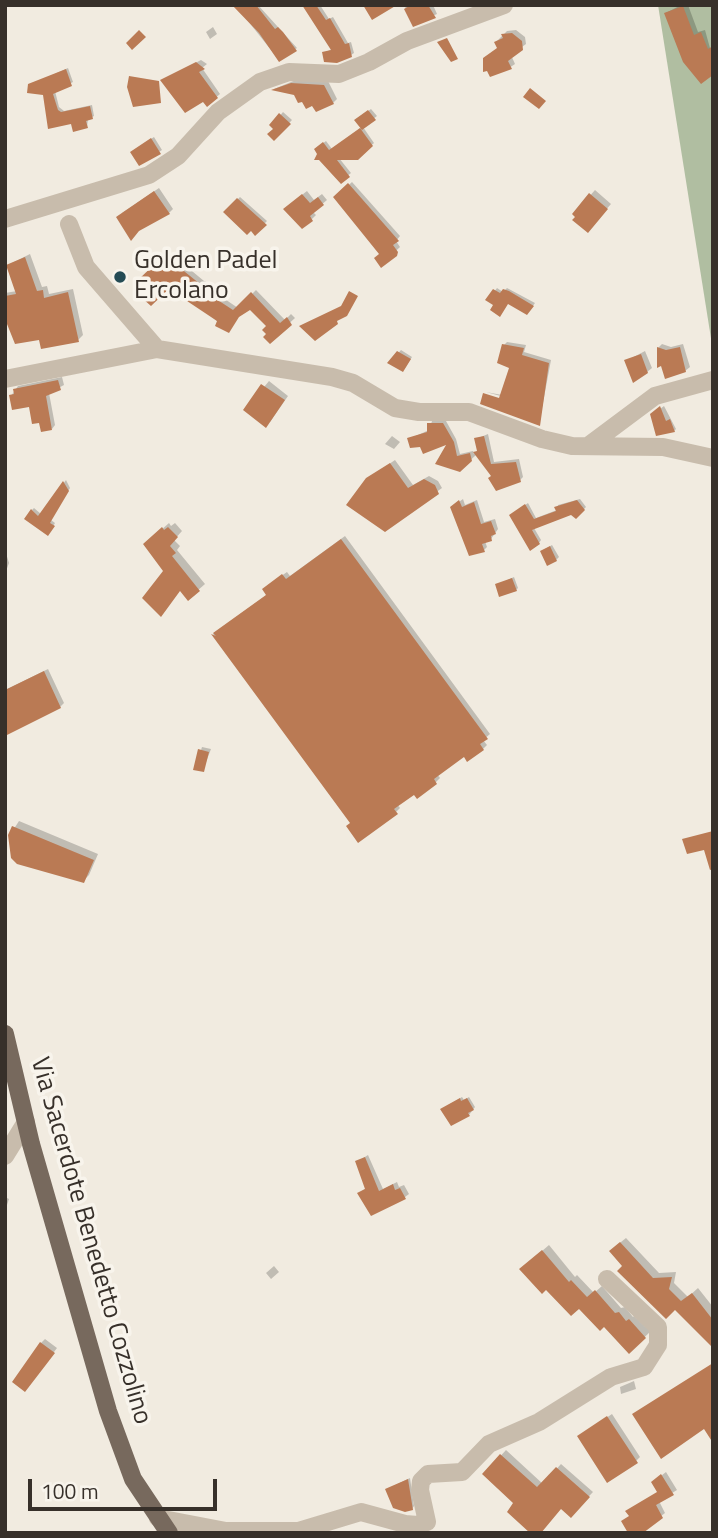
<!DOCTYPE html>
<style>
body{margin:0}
#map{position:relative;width:718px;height:1538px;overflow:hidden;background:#f1ebe0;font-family:"Titillium Web",sans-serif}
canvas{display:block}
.frame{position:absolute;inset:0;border:7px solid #37302a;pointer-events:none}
.scale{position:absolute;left:28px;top:1479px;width:189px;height:32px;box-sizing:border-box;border:4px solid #37302a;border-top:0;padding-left:9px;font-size:21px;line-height:24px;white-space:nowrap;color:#37302a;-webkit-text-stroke:5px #f8f4ec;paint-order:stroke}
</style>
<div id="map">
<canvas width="718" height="1538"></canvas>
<div class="frame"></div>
<div class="scale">100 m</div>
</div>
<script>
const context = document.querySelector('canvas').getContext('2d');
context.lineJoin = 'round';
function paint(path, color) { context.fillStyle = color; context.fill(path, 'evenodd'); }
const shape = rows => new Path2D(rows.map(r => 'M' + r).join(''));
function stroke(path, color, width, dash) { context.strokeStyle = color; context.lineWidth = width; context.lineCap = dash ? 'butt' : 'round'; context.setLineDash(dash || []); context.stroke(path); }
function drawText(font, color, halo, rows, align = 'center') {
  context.font = font + ' "Titillium Web",sans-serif'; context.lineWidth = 7; context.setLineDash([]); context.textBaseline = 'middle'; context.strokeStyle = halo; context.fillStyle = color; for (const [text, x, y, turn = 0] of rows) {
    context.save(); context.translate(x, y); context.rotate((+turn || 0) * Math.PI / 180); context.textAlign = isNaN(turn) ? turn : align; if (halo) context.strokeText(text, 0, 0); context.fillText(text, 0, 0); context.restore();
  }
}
const green = shape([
 [658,5,713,5,713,351]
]);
const shadow = shape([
 [258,5,297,48,279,60,236,6],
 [305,5,320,5,329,19,333,17,348,43,351,42,354,53,351,55,324,53,332,49],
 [404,5,433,5,437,14,414,24],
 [681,5,688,5,698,32,705,30,713,59,666,13],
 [213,27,217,34,210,39,206,32],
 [516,30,525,37,526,44,511,55,515,64,503,72,506,45,496,42,507,31],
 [201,60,207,64,202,68,220,94,207,105,204,99,162,80],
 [68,68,73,82,55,91,59,107,64,111,92,105,94,116,88,119,87,127,73,122,49,127,44,93,30,85],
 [296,80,328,81,337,99,333,103,313,103,295,93,274,89],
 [371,109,377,116,363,127,374,143,357,158,339,158,351,173,341,181,318,147,326,141,332,149,362,127,359,118],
 [283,112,292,120,274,139,275,129,272,125],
 [154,137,162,150,140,164,134,150],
 [352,182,400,236,396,241,400,247,381,265,381,254,336,197],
 [159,188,173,209,169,213,122,213],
 [595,190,611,204,591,227,574,214],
 [307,191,314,200,322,194,327,200,313,212,316,215,312,219,289,205],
 [240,197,267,221,255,233,225,212],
 [169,252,204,281,216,286,213,291,238,308,256,290,285,320,291,314,295,318,270,341,268,326,250,307,241,313,229,331,172,284,141,286,139,281],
 [30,254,42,287,47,286,49,294,73,289,83,335,78,340,41,337,5,315,5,293,17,291,8,265],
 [497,288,503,292,507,288,535,303,529,311,509,302,488,300],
 [507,342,526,345,524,352,551,360,539,424,508,398,486,392,502,395,511,367,504,345],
 [662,344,671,347,683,344,690,367,685,371,658,348],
 [401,350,412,357,405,368,390,362],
 [645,351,652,368,647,372,626,361],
 [62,377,64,385,49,393,55,425,52,429,30,405,11,396,18,386],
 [269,381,288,396,270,422,245,410],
 [664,406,676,429,674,431,652,415],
 [432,421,446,421,456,439,460,454,473,451,474,454,479,449,476,439,488,434,494,462,519,459,523,477,520,480,493,476,477,454,460,470,451,442,421,446,409,439,429,430],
 [392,436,400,442,394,449,385,444],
 [395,460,413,485,429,476,438,481,442,488,385,529,367,479],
 [66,480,70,488,51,520,55,523,50,531,32,510,34,508,41,514],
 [463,499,465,505,477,500,484,522,495,519,498,529,491,539,485,541,487,547,484,550,456,504],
 [580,499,586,507,576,517,571,513,534,528,541,540,539,543,514,513,528,503,536,518,557,510,558,505],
 [169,523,171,526,175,523,182,531,174,540,180,546,177,550,205,584,188,599,165,571,151,539],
 [345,536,490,734,483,740,487,745,483,749,464,754,437,774,440,778,436,782,417,796,414,792,397,804,400,808,396,812,352,823,213,634,268,594,268,585,287,572,290,576],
 [552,545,559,557,556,560,542,551],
 [5,550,9,563,5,574],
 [514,577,518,588,516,590,497,585],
 [48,669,64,703,60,707,5,690],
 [202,747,211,749,203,770,195,768],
 [19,821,98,854,89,875,83,881,10,835],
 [462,1097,464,1100,469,1097,475,1107,469,1115,445,1107],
 [368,1155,383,1189,397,1182,399,1187,404,1185,409,1194,405,1197,359,1193,366,1188,357,1162],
 [5,1197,9,1199,5,1211],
 [626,1238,659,1273,676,1272,674,1283,688,1297,698,1288,713,1307,713,1346,675,1307,624,1266,616,1246],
 [549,1245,575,1277,577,1275,594,1293,602,1286,621,1308,625,1307,633,1317,635,1315,651,1331,630,1351,605,1325,547,1288,527,1264],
 [274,1266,279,1272,271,1279,266,1273],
 [45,1339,57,1348,29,1385,41,1343],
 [634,1381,636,1389,621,1394,620,1387],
 [612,1414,640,1457,636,1461,584,1433],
 [506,1450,543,1484,561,1464,593,1492,571,1515,562,1507,516,1503,484,1474],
 [666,1472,677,1490,659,1501,665,1513,639,1533,658,1491,657,1479],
 [410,1478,414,1506,412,1509,387,1489]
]);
const building = shape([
 [232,5,256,5,275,29,278,27,283,32,297,51,279,62,259,33],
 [302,5,316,5,326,20,330,18,345,44,349,43,352,57,337,63,324,62,322,52,331,50],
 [363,5,397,5,372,20],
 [411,5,428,5,436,18,413,27,404,9],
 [683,6,694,35,701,32,708,49,713,46,713,75,701,84,683,62,664,13],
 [139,30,146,37,132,50,126,43],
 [512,33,522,41,523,50,508,61,512,69,490,77,487,71,483,72,483,58,497,48,494,42,503,38,501,34],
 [447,38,458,59,451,62,437,42],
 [196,62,205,69,199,72,218,98,207,107,203,102,185,113,160,80],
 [66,69,72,86,53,94,58,110,61,112,90,106,93,119,86,121,88,128,73,132,71,124,48,129,43,95,27,93,28,84],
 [129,76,159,81,161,103,133,107,127,87],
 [291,83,324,85,334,104,316,112,312,106,306,109,302,102,298,103,294,95,271,90],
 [530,88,546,101,539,109,523,97],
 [368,110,376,120,362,130,354,120],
 [279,113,291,124,274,141,267,134,273,129,269,125],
 [360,128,373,146,358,160,337,160,350,177,341,184,319,160,314,160,317,154,314,149,323,142,329,150],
 [151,138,161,154,139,166,130,152],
 [348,183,399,241,393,245,398,252,397,256,381,268,374,258,379,254,333,197],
 [154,191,170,214,139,231,131,241,116,217],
 [589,193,608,209,588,233,572,220,575,217,572,214],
 [302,194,310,203,318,197,324,205,310,216,313,221,302,229,283,209],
 [237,198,267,225,255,236,251,231,247,235,223,212],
 [164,255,200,284,214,291,210,295,233,310,251,292,280,323,287,317,292,325,270,344,263,337,266,334,262,330,266,326,250,310,239,317,229,333,215,326,217,321,187,301,189,299,172,286,151,306,134,291,139,285,137,281],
 [25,257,37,291,43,290,44,298,68,292,79,342,41,349,39,340,15,344,5,319,5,296,16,294,6,265],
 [493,289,500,293,503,289,509,291,534,306,527,315,508,304,500,317,490,310,493,305,485,300],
 [349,291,358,296,347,316,337,321,338,324,315,341,299,326,341,306],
 [502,344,524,348,522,355,549,363,540,426,480,404,483,393,499,398,509,368,497,363],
 [657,347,666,350,680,347,686,372,665,379,661,366,657,368],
 [397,351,411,359,403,372,387,363],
 [641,354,648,373,633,383,624,360],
 [58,380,61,390,46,396,52,430,41,432,39,423,32,424,29,407,12,410,9,395,14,394,13,389],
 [261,384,285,400,266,428,243,410],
 [660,406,666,421,670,419,675,432,656,436,650,414],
 [427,423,443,423,454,442,457,456,470,453,472,461,460,472,435,464,446,445,423,454,420,447,410,448,407,438,427,432],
 [484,436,491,464,516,462,521,482,496,491,488,478,491,476,473,452,477,451,474,438],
 [390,463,408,488,424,479,435,485,439,494,385,532,346,505,366,478],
 [63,481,69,491,50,523,55,526,48,536,24,519,31,509,38,516],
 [459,500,462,507,474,502,481,524,491,521,496,534,491,536,492,541,482,544,485,552,469,556,450,507],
 [577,500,585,510,576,519,571,515,532,530,540,544,530,551,509,515,525,504,534,519,556,511,554,507],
 [162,527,164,530,168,527,178,537,170,546,176,553,172,556,200,591,188,601,180,591,161,617,142,598,163,571,143,544],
 [341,539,488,739,480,744,484,750,467,762,464,757,434,779,437,784,417,799,414,795,394,809,398,814,358,843,346,826,350,823,211,634,216,636,213,633,266,595,262,589,282,574,286,579],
 [550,546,557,561,547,566,540,551],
 [512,578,517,591,499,597,495,584],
 [44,671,61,708,5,736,5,690],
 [198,749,209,752,204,772,193,770],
 [12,826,94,860,84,883,17,864,11,858,8,835],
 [713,831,713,869,710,870,704,850,687,854,682,839],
 [460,1098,461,1101,467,1098,474,1110,468,1113,470,1116,451,1126,440,1109],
 [365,1157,379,1191,393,1184,395,1190,400,1188,406,1199,371,1216,357,1193,365,1189,355,1161],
 [620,1242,653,1278,672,1277,669,1289,681,1301,692,1293,713,1320,713,1348,675,1310,666,1319,617,1271,622,1266,609,1251],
 [542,1250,569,1282,571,1280,587,1297,595,1290,615,1313,619,1312,626,1321,629,1319,646,1338,629,1354,604,1327,600,1331,579,1309,571,1316,546,1290,542,1294,519,1269],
 [40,1342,55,1353,25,1392,12,1382],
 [713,1363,713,1443,704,1429,661,1459,632,1414],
 [607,1416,638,1463,607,1483,577,1436],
 [500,1454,537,1487,556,1467,590,1497,571,1518,561,1509,541,1533,530,1533,507,1512,513,1503,482,1474],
 [661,1474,674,1495,656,1505,663,1518,643,1533,628,1533,621,1521,629,1516,625,1511,657,1492,651,1482],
 [408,1479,413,1510,405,1512,393,1508,385,1489]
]);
const minor = shape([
 [5,219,149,175,178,156,218,112,260,82,289,72,339,74,369,62,407,41,504,5],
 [69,224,86,267,157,349],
 [5,379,157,349,332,377,353,383,395,408,419,412,469,412,542,439,572,446,663,447,713,458],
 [588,446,655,396,713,380],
 [5,1156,26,1122],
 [158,1518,226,1531,298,1531,361,1512,405,1524,418,1525,427,1522,420,1490,421,1481,428,1474,462,1472,489,1444,539,1422,611,1377,644,1367,658,1345,658,1327,607,1279]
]);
const major = shape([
 [5,1034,31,1144,108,1411,133,1479,169,1533]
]);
const markers = [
 [120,277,7,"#244b54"]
];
const poiNames = [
 ["Golden Padel",134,262],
 ["Ercolano",134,292]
];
const streetNames = [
 ["Via Sacerdote Benedetto Cozzolino",90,1241,74]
];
paint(green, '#b0bea1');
paint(shadow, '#0003');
paint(building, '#ba7a54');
stroke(minor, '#c8bcac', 18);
stroke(major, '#77695d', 18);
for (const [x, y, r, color] of markers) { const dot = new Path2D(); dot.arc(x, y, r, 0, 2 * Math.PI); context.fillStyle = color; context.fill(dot); stroke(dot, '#f8f4ec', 2.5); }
drawText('26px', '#37302a', '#f8f4ec', poiNames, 'left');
drawText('26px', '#37302a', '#f8f4ec', streetNames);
</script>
